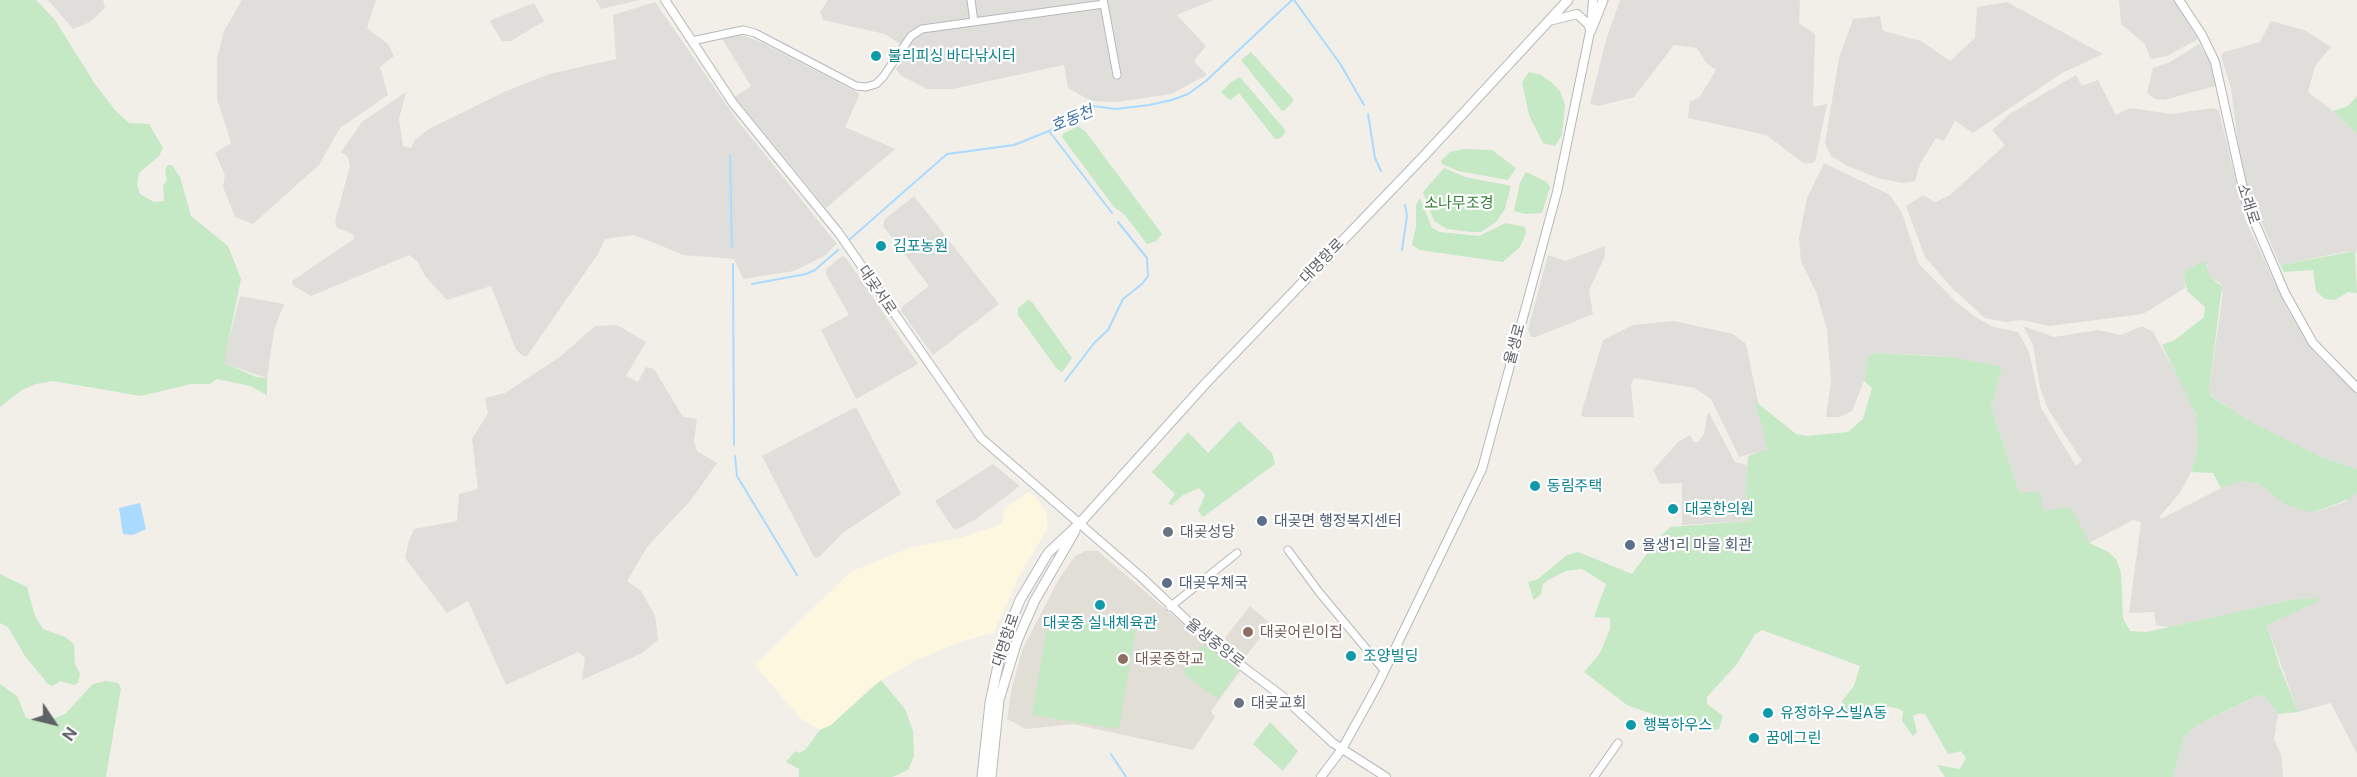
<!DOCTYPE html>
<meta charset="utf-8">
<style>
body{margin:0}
#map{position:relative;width:2357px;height:777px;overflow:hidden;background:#f1efe8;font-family:"Public Sans",sans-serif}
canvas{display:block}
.north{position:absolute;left:24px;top:693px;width:60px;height:60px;-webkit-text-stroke:4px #fff;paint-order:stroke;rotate:125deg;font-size:16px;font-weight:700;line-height:24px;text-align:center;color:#5f6368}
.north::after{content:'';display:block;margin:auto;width:21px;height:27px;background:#5f6368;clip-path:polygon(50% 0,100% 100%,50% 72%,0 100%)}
</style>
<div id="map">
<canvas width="2357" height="777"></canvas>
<div class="north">N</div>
</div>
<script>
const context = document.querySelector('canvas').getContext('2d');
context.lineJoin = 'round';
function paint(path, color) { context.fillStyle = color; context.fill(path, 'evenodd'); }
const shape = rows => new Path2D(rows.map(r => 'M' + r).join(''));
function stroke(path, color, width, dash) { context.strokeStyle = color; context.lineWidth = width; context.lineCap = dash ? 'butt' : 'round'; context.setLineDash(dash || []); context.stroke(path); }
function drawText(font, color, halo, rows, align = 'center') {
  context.font = font + ' "Public Sans","Noto Sans KR",sans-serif'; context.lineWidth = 4.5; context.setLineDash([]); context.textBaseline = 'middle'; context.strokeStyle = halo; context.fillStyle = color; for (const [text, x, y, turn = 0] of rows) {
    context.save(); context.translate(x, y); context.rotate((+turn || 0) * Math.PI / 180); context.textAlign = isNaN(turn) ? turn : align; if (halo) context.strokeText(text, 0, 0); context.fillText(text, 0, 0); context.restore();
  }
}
const commercial = shape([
 [1029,492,1037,498,1047,515,1047,529,1018,578,994,633,966,640,916,660,870,687,831,725,820,730,800,718,755,665,850,572,912,547,960,538,1002,524,1004,509]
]);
const industrial = shape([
 [48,0,103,0,105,8,90,22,73,29],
 [242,0,376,0,367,28,388,44,394,56,380,67,388,95,340,128,319,165,253,224,235,217,223,187,225,175,215,153,231,143,217,99,217,58,224,31],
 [596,0,639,0,601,9],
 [828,0,1213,0,1177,15,1206,46,1194,61,1207,75,1171,94,1117,102,1091,101,1068,88,1064,65,952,89,927,89,900,75,896,69,908,49,885,34,823,20,820,12],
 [1620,0,1800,0,1799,23,1815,34,1815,38,1813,107,1827,104,1815,162,1805,164,1766,135,1688,118,1690,101,1699,98,1716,70,1706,63,1697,48,1674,45,1634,97,1598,106,1590,104,1606,40],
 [2119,0,2175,0,2198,39,2167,56,2151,59,2144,43,2121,24],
 [655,2,737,120,837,244,824,256,794,271,743,279,734,259,684,255,634,235,605,239,598,254,527,356,523,356,516,350,491,286,447,300,425,276,417,261,409,255,311,296,293,285,292,281,354,239,353,234,337,228,335,221,350,166,348,157,341,152,362,122,406,92,399,119,403,146,411,148,415,140,429,129,504,92,549,74,616,59,613,15],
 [2007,2,2103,54,2062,73,1973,133,1955,121,1944,141,1936,138,1920,164,1915,181,1903,183,1881,179,1847,166,1831,156,1825,143,1839,58,1853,19,1880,16,1883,31,1921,41,1950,61,1975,38,1977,7],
 [534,3,544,21,511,41,502,41,490,22,491,20],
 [2271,21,2304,30,2331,47,2315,66,2308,92,2333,111,2357,134,2357,254,2355,251,2344,252,2280,265,2250,195,2241,164,2231,89,2221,56,2224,52,2260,42],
 [742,35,763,43,860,94,845,127,895,149,826,208,735,97,751,86,721,37],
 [2199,44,2212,65,2215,86,2164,100,2155,99,2147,93,2153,68,2170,62],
 [2076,75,2082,86,2098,80,2116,115,2130,108,2171,114,2214,108,2219,111,2245,219,2287,308,2313,351,2357,394,2357,469,2319,456,2255,424,2213,397,2209,389,2223,293,2220,283,2211,277,2207,265,2184,275,2185,288,2143,314,2049,326,2022,320,2005,322,1985,318,1953,289,1925,257,1906,206,1923,195,1935,202,1950,195,2005,145,1992,130,2011,113],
 [1824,163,1890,195,1902,213,1919,264,1956,302,1977,318,1994,327,2018,332,2029,352,2041,408,2076,466,2082,461,2048,409,2040,388,2033,345,2023,326,2054,337,2098,330,2121,335,2142,326,2153,332,2193,404,2198,424,2198,448,2191,472,2180,493,2160,516,2161,519,2225,486,2243,481,2259,484,2280,501,2314,512,2345,502,2357,492,2357,754,2331,703,2298,712,2267,625,2318,601,2317,598,2295,599,2170,627,2156,625,2154,612,2129,613,2141,522,2133,520,2089,543,2019,492,1991,406,2002,370,1999,366,1941,356,1875,353,1868,357,1864,381,1852,411,1840,417,1826,417,1831,381,1827,329,1816,292,1801,261,1799,238,1807,198],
 [914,196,999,304,933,355,901,311,902,307,929,286,883,226,885,219],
 [1605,246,1605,256,1589,290,1593,314,1536,337,1531,337,1528,330,1548,255,1565,261],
 [842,256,846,258,918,364,856,399,821,330,849,315,826,274,826,269],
 [240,296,284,304,274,330,267,378,223,363],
 [1674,321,1733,334,1746,344,1768,450,1739,457,1711,399,1695,388,1634,378,1631,384,1634,417,1583,417,1581,414,1603,340,1633,325],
 [617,325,646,342,626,376,638,382,646,367,654,369,683,417,697,419,694,441,697,451,717,463,691,500,647,547,627,581,641,591,655,615,658,640,642,653,582,680,585,658,578,652,506,685,468,601,447,613,405,558,409,541,414,529,457,521,459,494,478,489,472,439,488,413,485,398,505,393,561,356,595,326],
 [856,407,901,494,844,532,818,558,814,557,762,456],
 [1709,413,1735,462,1747,465,1745,494,1754,515,1749,521,1682,525,1682,483,1660,484,1653,470,1678,442,1690,435,1694,442,1698,442,1704,434,1707,415],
 [993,464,1020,486,976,519,957,529,953,528,935,501],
 [2260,695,2265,697,2278,714,2274,740,2281,754,2283,777,2173,777,2184,737,2197,725]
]);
const education = shape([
 [1086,551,1098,551,1205,643,1241,670,1211,711,1215,717,1193,750,1073,724,1026,729,1007,719,1012,687,1023,648,1059,579,1075,556],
 [1250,606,1271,624,1246,656,1224,639]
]);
const green = shape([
 [0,0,36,0,55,20,95,84,115,110,129,123,149,124,163,148,159,156,139,173,137,184,140,194,154,202,164,201,163,186,167,180,165,170,168,165,172,165,180,177,191,216,228,246,241,279,224,363,256,377,267,378,267,395,250,386,217,379,210,384,191,384,141,396,53,381,36,384,22,390,0,407],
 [1251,52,1294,100,1285,110,1282,111,1241,60],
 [1529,72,1541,75,1551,82,1560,91,1565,105,1562,135,1555,146,1543,143,1529,115,1522,82],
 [1240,77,1286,131,1281,138,1275,139,1239,93,1230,100,1221,92,1231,82],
 [2357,96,2357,134,2333,111,2348,106],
 [1078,126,1086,132,1162,234,1156,241,1147,244,1124,214,1114,207,1062,137,1063,134],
 [1463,149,1492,150,1516,168,1508,180,1458,171,1442,164,1441,161,1450,152],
 [1444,168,1465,177,1511,186,1505,209,1496,222,1481,232,1472,232,1447,229,1434,221,1423,192],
 [1526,172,1547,182,1550,187,1542,213,1525,214,1514,211,1520,183],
 [1420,198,1432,228,1440,232,1479,236,1506,223,1525,227,1526,233,1520,247,1503,262,1420,250,1412,245,1416,227,1416,205],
 [2355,251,2357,293,2348,292,2335,300,2325,299,2316,291,2313,270,2284,272,2280,265],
 [2202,262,2205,262,2211,277,2222,287,2209,389,2212,397,2255,424,2319,456,2357,469,2357,492,2349,499,2314,512,2306,511,2284,504,2259,484,2243,481,2221,488,2213,473,2191,472,2198,448,2196,414,2162,345,2175,340,2204,317,2205,307,2188,292,2184,280,2185,271],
 [1028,300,1032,302,1072,358,1062,372,1057,369,1018,315,1018,308],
 [1875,353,1950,357,1999,366,2002,370,1991,406,2019,492,2039,492,2044,511,2071,507,2089,543,2107,551,2116,559,2121,573,2123,618,2130,631,2147,632,2295,599,2317,598,2319,601,2267,625,2280,667,2298,712,2278,714,2265,697,2259,695,2197,725,2184,737,2173,777,1945,777,1937,765,1960,769,1966,758,1961,751,1948,754,1925,714,1919,713,1913,716,1917,732,1913,736,1902,721,1903,711,1896,708,1874,705,1852,714,1845,709,1842,701,1854,686,1860,666,1762,630,1755,634,1737,664,1707,697,1707,704,1723,716,1719,729,1715,730,1697,730,1627,705,1584,672,1600,653,1610,629,1610,618,1594,617,1606,584,1582,569,1566,571,1548,580,1543,584,1541,594,1534,600,1528,582,1538,579,1567,555,1578,552,1632,574,1659,537,1671,527,1749,521,1754,515,1745,494,1748,456,1768,449,1755,401,1796,434,1807,436,1848,432,1863,419,1872,388,1864,381,1868,357],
 [1239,421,1272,453,1275,464,1203,517,1198,511,1205,495,1199,488,1183,495,1172,505,1168,504,1175,494,1152,472,1188,432,1208,453],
 [0,574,27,587,35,616,43,629,65,637,74,644,75,664,80,674,78,683,74,685,60,681,53,686,48,684,25,656,8,627,0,623],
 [1049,616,1136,630,1119,729,1032,715],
 [1201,646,1206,646,1239,670,1218,699,1185,675,1184,670],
 [881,680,905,709,913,731,914,756,908,770,892,777,799,777,799,769,786,762,795,751,799,753,805,750,820,730,831,725],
 [106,681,118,683,121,688,106,777,0,777,0,684,17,696,26,718,48,721,65,714,93,684],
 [1270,722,1298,751,1283,771,1253,744]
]);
const water = shape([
 [140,503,146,529,133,535,123,534,119,508]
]);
const stream = shape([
 [1294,0,1341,65,1364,105],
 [1368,114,1375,158,1381,171],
 [1049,131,1112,213],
 [730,155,732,247],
 [850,239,947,154,1014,145,1049,131,1093,106,1116,109,1149,105,1172,100,1188,94,1206,81,1292,0],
 [1402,250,1407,216,1405,205],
 [733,264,734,445],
 [752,284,806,274,815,270,838,250],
 [1065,381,1095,342,1108,330,1123,299,1142,284,1148,276,1147,258,1118,222],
 [735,456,737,476,797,575],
 [1111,754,1126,777]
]);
const minor = shape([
 [971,0,974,22],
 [1104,4,1117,75],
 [692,41,743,30,755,33,856,86,866,87,876,84,883,77,911,36,922,29,1104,4,1103,0],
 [1288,550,1319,592,1384,670],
 [1170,607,1237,553],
 [1594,777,1618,743]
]);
const tertiary = shape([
 [665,0,733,103,838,232,981,438,1140,576,1210,642,1282,696,1333,743,1386,777],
 [2179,0,2202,35,2215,62,2246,202,2285,293,2313,343,2357,388],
 [1549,21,1577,14,1588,24,1590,29],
 [1321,777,1342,749,1378,684,1482,469,1557,192,1591,27,1593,0]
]);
const secondary = shape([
 [1591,30,1603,0],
 [982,777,990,703,1003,642,1020,600,1048,553,1079,524,1206,383,1422,158,1568,0],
 [991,777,999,700,1017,641,1035,600,1075,531]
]);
const markers = [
 [876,56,6,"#0f9aa8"],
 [881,246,6,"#0f9aa8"],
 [1535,486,6,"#0f9aa8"],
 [1673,509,6,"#0f9aa8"],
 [1262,521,6,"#5c6f8a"],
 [1168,532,6,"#6b7280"],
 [1630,545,6,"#5c6f8a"],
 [1167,583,6,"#5c6f8a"],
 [1100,605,6,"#0f9aa8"],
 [1248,632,6,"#8d6e63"],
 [1351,656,6,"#0f9aa8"],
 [1123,659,6,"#8d6e63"],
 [1239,703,6,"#6b7280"],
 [1768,713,6,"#0f9aa8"],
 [1631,725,6,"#0f9aa8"],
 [1754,738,6,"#0f9aa8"]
];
const cultureNames = [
 ["불리피싱 바다낚시터",888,56],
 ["김포농원",893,246],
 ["동림주택",1547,486],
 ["대곶한의원",1685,509],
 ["대곶중 실내체육관",1100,623,"center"],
 ["조양빌딩",1363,656],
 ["유정하우스빌A동",1780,713],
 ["행복하우스",1643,725],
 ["꿈에그린",1766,738]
];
const parkNames = [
 ["소나무조경",1459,203]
];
const streetNames = [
 ["소래로",2248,204,72],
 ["대명항로",1322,261,-46],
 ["대곶서로",877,290,56],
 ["율생로",1515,344,-75],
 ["대명항로",1006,640,-71],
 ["율생중앙로",1215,643,38]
];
const serviceNames = [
 ["대곶면 행정복지센터",1274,521],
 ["율생1리 마을 회관",1642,545],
 ["대곶우체국",1179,583]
];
const worshipNames = [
 ["대곶성당",1180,532],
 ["대곶교회",1251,703]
];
const educationNames = [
 ["대곶어린이집",1260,632],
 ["대곶중학교",1135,659]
];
const waterNames = [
 ["호동천",1072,119,-23]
];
paint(commercial, '#fef7e0');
paint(industrial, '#e0deda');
paint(education, '#e1ded6');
paint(green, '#c5e8c5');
paint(water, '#aadaff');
stroke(stream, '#aadaff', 2);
stroke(minor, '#b5b8bc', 9);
stroke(tertiary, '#b5b8bc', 10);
stroke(secondary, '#b6babf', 11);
stroke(minor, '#fff', 7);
stroke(tertiary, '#fff', 8);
stroke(secondary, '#fff', 9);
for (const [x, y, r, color] of markers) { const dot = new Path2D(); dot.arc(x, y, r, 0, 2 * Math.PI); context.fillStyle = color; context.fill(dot); stroke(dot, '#fff', 2); }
drawText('15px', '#0d838f', '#fff', cultureNames, 'left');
drawText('15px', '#348238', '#fff', parkNames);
drawText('15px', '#5f6368', '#fff', streetNames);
drawText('15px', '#4e5e75', '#fff', serviceNames, 'left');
drawText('15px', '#5b616d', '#fff', worshipNames, 'left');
drawText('15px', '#785e54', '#fff', educationNames, 'left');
drawText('italic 16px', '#4174aa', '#fff', waterNames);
</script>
